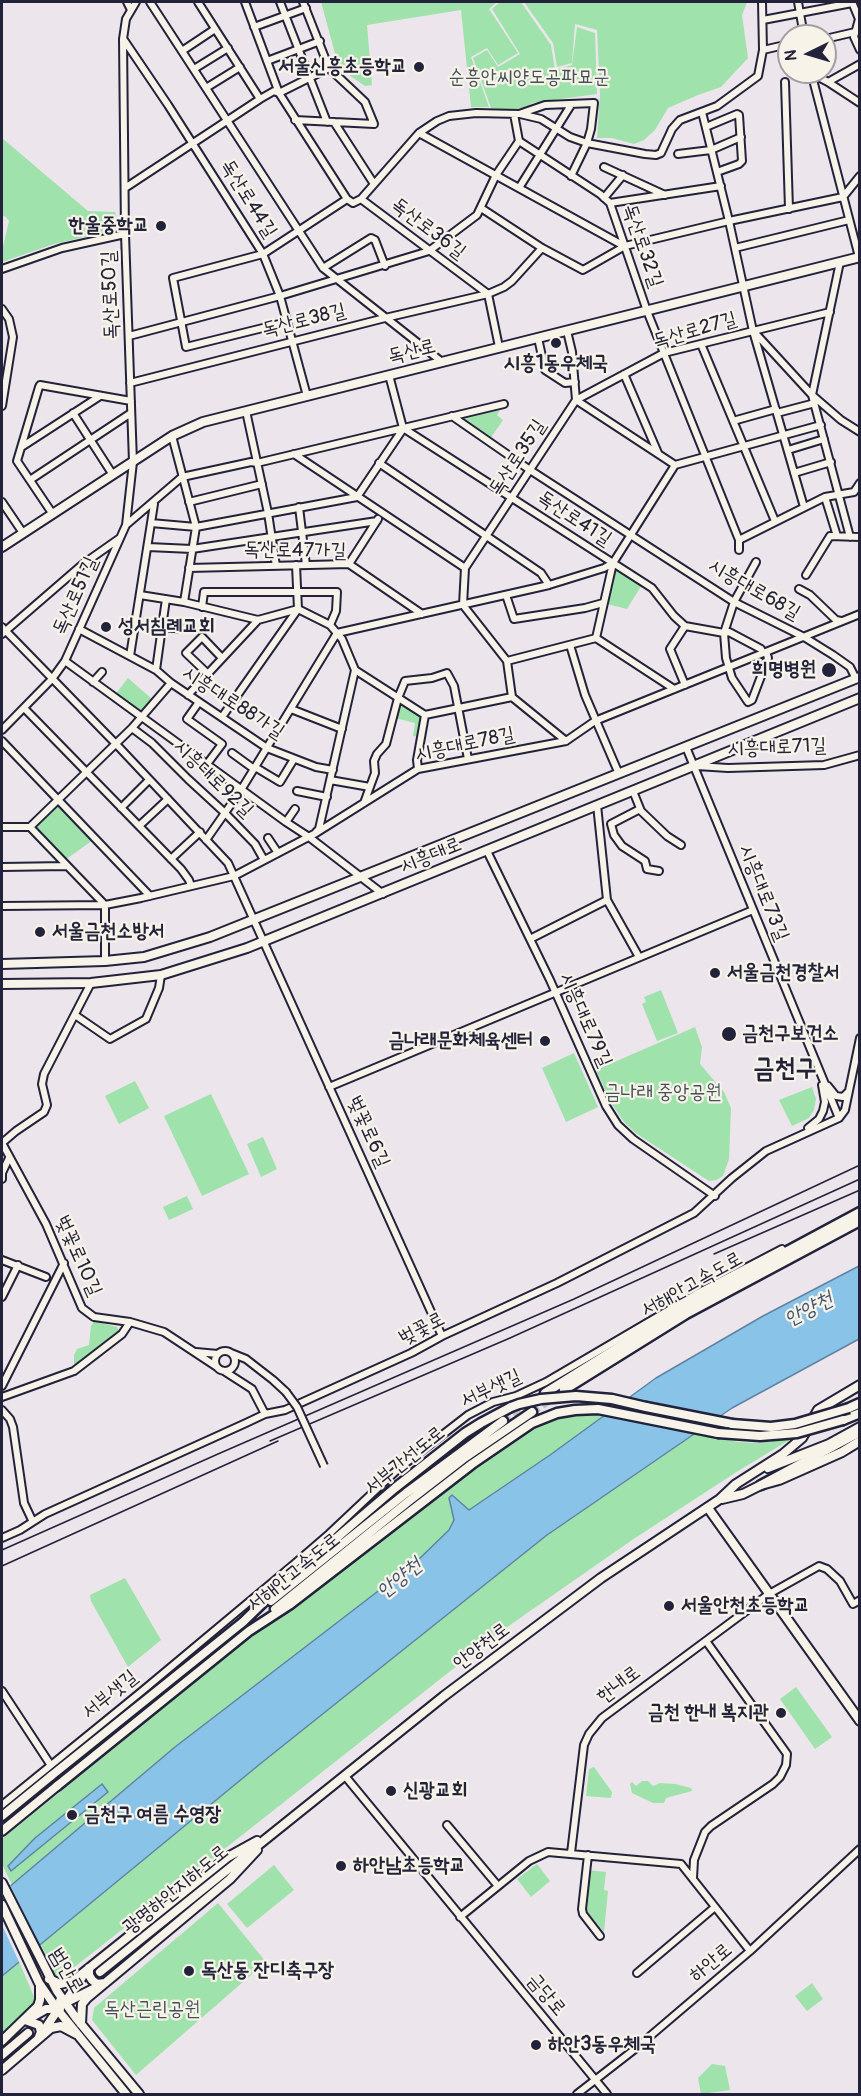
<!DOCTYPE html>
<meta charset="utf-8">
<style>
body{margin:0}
#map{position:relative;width:861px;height:2096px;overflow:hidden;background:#ece5ec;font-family:Pangolin,sans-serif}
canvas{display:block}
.frame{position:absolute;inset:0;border:3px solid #22223b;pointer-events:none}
.north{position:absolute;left:777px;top:24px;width:60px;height:60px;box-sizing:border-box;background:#f7f3e8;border:2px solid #a29fa3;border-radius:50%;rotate:265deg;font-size:16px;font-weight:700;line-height:24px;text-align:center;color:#22223b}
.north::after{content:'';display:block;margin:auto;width:21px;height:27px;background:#22223b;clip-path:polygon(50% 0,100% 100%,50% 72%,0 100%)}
</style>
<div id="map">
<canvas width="861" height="2096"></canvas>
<div class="frame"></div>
<div class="north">N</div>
</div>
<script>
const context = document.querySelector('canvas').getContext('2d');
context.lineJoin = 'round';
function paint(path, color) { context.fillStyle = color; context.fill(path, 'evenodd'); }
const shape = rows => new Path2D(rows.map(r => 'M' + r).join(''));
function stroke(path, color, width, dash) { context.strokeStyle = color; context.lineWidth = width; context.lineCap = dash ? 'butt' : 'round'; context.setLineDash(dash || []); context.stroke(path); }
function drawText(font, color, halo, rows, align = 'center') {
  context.font = font + ' Pangolin,"Poor Story",sans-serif'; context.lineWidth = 4.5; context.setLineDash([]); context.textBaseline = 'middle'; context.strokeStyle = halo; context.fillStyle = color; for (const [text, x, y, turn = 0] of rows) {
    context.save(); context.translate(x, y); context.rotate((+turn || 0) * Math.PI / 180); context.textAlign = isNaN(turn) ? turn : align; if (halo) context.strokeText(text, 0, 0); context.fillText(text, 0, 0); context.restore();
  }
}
const green = shape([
 [321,2,497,2,489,9,518,53,498,65,487,48,471,57,489,107,471,107,461,10,367,25,372,85,365,86,339,68],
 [500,2,521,2,551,45,555,70,572,65,577,27,595,33,597,94,532,103,527,107,519,108,517,111,491,108,473,58,487,50,498,67,520,54,492,9],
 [524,2,747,2,742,15,748,58,721,87,698,95,668,108,655,130,644,140,634,144,612,138,597,138,600,94,597,30,575,24,572,63,557,67,553,43],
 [2,138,88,211,115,212,119,224,115,230,54,244,2,262,2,251,9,221,6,217,2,215],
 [500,410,497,415,503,420,490,439,463,421,463,418],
 [613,563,643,583,627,609,603,603],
 [128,678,153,700,140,716,114,696],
 [398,700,423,717,420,737,413,736,415,723,395,718],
 [58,804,93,840,65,860,35,828],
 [661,990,678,1033,657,1041,642,1004,646,1002,644,997],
 [695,1027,702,1047,700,1064,724,1092,731,1108,729,1159,723,1176,716,1180,709,1181,637,1134,624,1122,611,1103,596,1070],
 [574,1053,598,1107,566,1122,542,1068],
 [135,1081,149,1108,119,1124,105,1096],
 [812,1087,816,1099,814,1110,809,1118,792,1126,779,1100],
 [211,1094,249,1174,202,1196,164,1116],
 [263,1137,277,1169,261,1177,247,1144],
 [187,1196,193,1209,169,1220,163,1207],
 [94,1321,117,1327,119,1331,74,1365,74,1355,77,1349,89,1345,91,1326],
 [574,1414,600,1414,622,1417,738,1442,757,1443,791,1439,738,1471,632,1540,500,1632,58,1980,2,1864,2,1839,263,1627,483,1462,537,1424,556,1417],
 [125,1578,161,1640,128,1667,91,1601,90,1595],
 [796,1687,832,1737,815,1749,780,1699],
 [594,1767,612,1792,611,1798,586,1796,589,1769],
 [642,1781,648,1781,653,1786,660,1783,675,1784,691,1788,692,1791,666,1798,664,1803,653,1803,632,1793,630,1784,632,1782,636,1786],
 [537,1864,550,1881,531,1897,517,1879],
 [274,1865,294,1890,247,1928,227,1904],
 [587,1870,606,1872,604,1890,608,1891,604,1932,584,1908],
 [218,1903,266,1962,136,2075,92,2020,94,2008],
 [2,1922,35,1999,34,2006,2,2033],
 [812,1983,823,1999,807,2011,795,1996],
 [712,2064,725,2066,730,2090,701,2094,698,2078]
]);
const water = shape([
 [859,1266,859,1339,732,1408,547,1535,260,1764,2,1976,2,1893,175,1747,416,1562,449,1530,454,1520,449,1498,452,1495,469,1510,550,1455,656,1378,763,1316,859,1266],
 [102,1784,108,1792,11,1871,8,1866,35,1838,102,1784]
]);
const pier = shape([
 [9,1883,41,1947,20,1964,2,1925,2,1889]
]);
const majorTunnel = shape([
 [69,1998,100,1972],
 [28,2033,58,2008]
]);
const highwayTunnel = shape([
 [532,1412,564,1390],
 [503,1421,533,1402]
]);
const minor = shape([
 [127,2,131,10],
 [150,2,323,268,442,362],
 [198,2,260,99],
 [245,2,279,93,347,199,353,203,361,199,419,133,437,121,449,116,476,113,519,114,545,105,594,103,591,129,587,143,571,176],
 [280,2,327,122],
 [798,2,804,36],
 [852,2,859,19,854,37,860,50],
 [763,20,852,3],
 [254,27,306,8],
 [825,39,855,32],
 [124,40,168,105,263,254,280,296,307,396],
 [763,50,789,44],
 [182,51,215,29],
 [267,61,320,41],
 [194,69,228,48],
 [811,72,859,257],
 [811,73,828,82,860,103],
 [785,82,789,209],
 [828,82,860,64],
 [206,88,240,67],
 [702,112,729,221,753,331,804,507],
 [514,114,519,141],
 [520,114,541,119,570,137,587,143,645,154,656,155,661,153,672,129,680,120,717,106,758,76,763,50,762,2],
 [295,120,374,124,365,102,329,68,303,2],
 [334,122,374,184],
 [706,127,737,114,739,115,742,161,739,164,717,172],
 [419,133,624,246],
 [519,141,600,194,610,203,647,311,739,540],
 [678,154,711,150,741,137],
 [604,167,665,195],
 [125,188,260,99,274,91,279,93,329,68],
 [519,188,571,105],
 [604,198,623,175],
 [361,199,488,294,499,347],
 [610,203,721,186],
 [481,208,542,248,583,270,625,246,729,221,843,197,860,176],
 [735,248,849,220],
 [840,262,812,395,850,537],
 [323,268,371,238,375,240,385,266],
 [2,269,62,248,125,234],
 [2,309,9,319,13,337,2,406],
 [287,322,186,347,173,278,263,254,347,199],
 [756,334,812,395,841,420,860,432],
 [129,336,280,296,429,251,477,215,496,175,519,141],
 [538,338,545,370,565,383,575,382],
 [701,344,775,521],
 [624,374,658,453],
 [389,375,403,428,652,588,674,616,685,626,724,633,729,632,761,649,763,653],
 [130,383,385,318,488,294,504,287,512,281,542,248],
 [246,411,268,513,276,566],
 [73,413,113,475],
 [777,413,815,403],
 [452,416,530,470,734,602,804,637,833,655,850,667,856,679],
 [733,421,776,409],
 [172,436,196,527,184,602],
 [23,446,100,396],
 [788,450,824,439],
 [294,454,465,568],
 [379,463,541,573,549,585],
 [675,465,576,400,664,353,830,312],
 [794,473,831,462],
 [30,480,131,413],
 [825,497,837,536],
 [2,502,23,533],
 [189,502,262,484],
 [299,507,306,565],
 [52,513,17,461,39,387,40,385,131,401],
 [151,523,196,527,357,497,403,429],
 [126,525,182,477,251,462,257,463,504,404],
 [148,547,192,549,377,521],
 [739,550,739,540,825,497,854,492,860,483],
 [756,562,734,602,724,633,726,658,732,678,748,702,752,700,768,658,766,652],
 [349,564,378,519],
 [189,568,349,564,422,614],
 [806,575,830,536,860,537],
 [799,589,810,595,836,620,841,621],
 [140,595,184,602,258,620,298,609,330,625,342,639,355,670,425,715,417,760,418,769],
 [506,595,514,619,585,608,603,603],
 [166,599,162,627,188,629],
 [463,605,465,568,576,400,572,352,567,331],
 [463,605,507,661,512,697,566,741],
 [202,607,204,592,337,592,336,611,330,625],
 [685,626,670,649,685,685],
 [2,627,116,744,228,863,442,1336],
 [79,629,156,670,171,683,267,748,316,767,333,770],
 [2,634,83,564,120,538],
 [570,645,585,695,619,774],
 [130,656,154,504],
 [65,661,286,822,309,837,383,894],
 [507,661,596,638],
 [156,670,162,627],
 [208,674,186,653,202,637,222,658],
 [93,682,102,672],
 [674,689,596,638,613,563,675,465,821,425],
 [188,695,258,620],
 [199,702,187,719,222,744,207,764],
 [24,708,181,869,189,880,191,886],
 [291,709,342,729],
 [425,715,512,697],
 [222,717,298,609,296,565],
 [132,728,152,743,188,779,225,813,255,844,264,860],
 [2,730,52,679,65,661,126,525,133,462,125,234,123,39,126,19,136,2],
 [2,741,150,896],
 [686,747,839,1118],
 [232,753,254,769],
 [697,766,728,768,824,765,860,755],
 [255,767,280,782,294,759],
 [330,780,370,787],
 [297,791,327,797],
 [633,791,641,811,667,836,681,845],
 [364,803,375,773,374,761,377,754,386,744,398,698,405,681,432,678,447,673,454,686,468,759],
 [597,805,607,900,639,957],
 [121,808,149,780],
 [640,809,611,824,614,835,622,846,645,861,647,869,659,871],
 [286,822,295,809],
 [139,826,168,799],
 [2,827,30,827,105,905,105,961],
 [30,827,132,728,171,683],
 [316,832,319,829,355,670],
 [268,838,278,853],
 [206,840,241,790,337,633,549,585,604,568,613,563],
 [487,851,550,980,606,1106,618,1125,633,1139,715,1196],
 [171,859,200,832],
 [2,867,67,866],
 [2,906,105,905,141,898,234,876,316,833,418,769,566,741,595,721,860,614],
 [530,939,607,900],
 [75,1015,110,1039,146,1019,159,988,161,975],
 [828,1086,836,1096,843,1097,847,1093],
 [329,1087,753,910],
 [808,1128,819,1119,823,1111,825,1102,822,1085],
 [2,1143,46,1224,82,1308,94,1317,130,1322,164,1332,217,1367],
 [2,1143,16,1131,44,1112,47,1105,42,1084,44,1074,91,983],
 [2,1179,2,1173,9,1158],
 [2,1260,46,1277],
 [2,1297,18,1265],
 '215 1361a10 10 0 1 1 20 0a10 10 0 1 1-20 0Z',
 [196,1352,218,1354],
 [231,1353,246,1359,273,1380,286,1392],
 [224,1371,252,1389,265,1414],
 [2,1386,64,1263],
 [2,1397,74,1371,122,1334,130,1322],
 [2,1410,10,1419,13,1427,24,1503,32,1520],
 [2,1538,20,1530,45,1514,246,1423,265,1414,285,1410,411,1353,442,1336,557,1283,694,1213,732,1178,766,1151,839,1118,845,1110,860,1038],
 [2,1691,50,1764],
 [345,1776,607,2094],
 [2,1805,141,1692,293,1565,329,1534,397,1470,468,1415,493,1402,516,1396,546,1382,696,1294,782,1249],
 [447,1825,498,1886],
 [571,1853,584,1745,589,1734,602,1718,769,1594,819,1566,827,1569,840,1581,853,1604,860,1600],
 [588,1855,582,1909,583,1914,600,1936],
 [693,1878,694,1860,705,1832,711,1826,773,1784,780,1777,786,1765,787,1754,706,1641],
 [460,1917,529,1861,548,1852,681,1864,750,1951],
 [637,1973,715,1907],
 [577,2094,635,2049,750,1951,860,1849]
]);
const major = shape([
 [2,547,172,436,203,422,860,257],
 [2,964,105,961,144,957,210,937,860,677],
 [2,984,91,983,161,975,247,948,860,698],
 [768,1468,829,1444,860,1427],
 [722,1499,743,1494,761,1485,779,1480,842,1452,860,1441],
 [708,1508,860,1721],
 [2,1816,51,1776],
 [2,1831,57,1786],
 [2,1883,57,1991,76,2018,139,2094],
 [2,1905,39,1983,57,2009,126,2094],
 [89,1968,89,1975,92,1980,97,1984,105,1983],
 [100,1972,444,1696,601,1578,720,1499,736,1484,783,1454,802,1438,818,1410,860,1385],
 [49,1979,60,1984,73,1981,228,1857,257,1841],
 [60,2001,69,2001,93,1989],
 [64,2004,82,1977],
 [32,2017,46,2009,60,2009],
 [25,2020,39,2025,41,2032,39,2037],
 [81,2024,82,2004,87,1998,230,1879,257,1850],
 [45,2029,55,2014,57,2006],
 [2,2041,38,2006,40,2000,40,1985],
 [2,2055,28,2033],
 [2,2070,51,2028,61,2026,76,2034]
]);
const highway = shape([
 [564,1390,686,1314,860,1221],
 [545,1393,683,1307,860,1212],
 [646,1407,732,1424],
 [849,1408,860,1403],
 [843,1420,860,1413],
 [761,1485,860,1432],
 [271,1601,406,1493,503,1421],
 [275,1609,409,1501,463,1459,532,1412],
 [51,1776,243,1622,278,1588,395,1488,465,1433,481,1423,511,1407],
 [57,1786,249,1631,289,1605,472,1464,532,1423,557,1413,575,1410,598,1409,718,1433]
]);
const rail = shape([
 [714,1254,860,1190],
 [270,1441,510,1338,860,1179],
 [2,1550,218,1454,574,1299,860,1165],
 [2,1566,278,1441]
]);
const minorBridge = shape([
 [286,1392,297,1407,324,1466]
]);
const highwayBridge = shape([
 [511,1407,519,1404,541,1399,576,1396,612,1399,646,1407],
 [732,1424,771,1427,795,1424,849,1408],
 [718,1433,760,1436,797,1433,843,1420]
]);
const markers = [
 [419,67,6,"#22223b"],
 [161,226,6,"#22223b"],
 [556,343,6,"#22223b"],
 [106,627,6,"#22223b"],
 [829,670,8,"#22223b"],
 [40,932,6,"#22223b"],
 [715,973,6,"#22223b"],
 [729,1034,8,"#22223b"],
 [545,1041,6,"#22223b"],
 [669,1606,6,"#22223b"],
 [781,1713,6,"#22223b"],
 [391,1791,6,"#22223b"],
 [72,1815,6,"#22223b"],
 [341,1866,6,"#22223b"],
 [189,1971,6,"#22223b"],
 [536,2045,6,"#22223b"]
];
const poiNames = [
 ["서울신흥초등학교",407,67,"right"],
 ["한울중학교",149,226,"right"],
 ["시흥1동우체국",556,364,"center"],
 ["성서침례교회",118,627],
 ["희명병원",816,670,"right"],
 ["서울금천소방서",52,932],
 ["서울금천경찰서",727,973],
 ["금천구보건소",742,1034],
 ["금나래문화체육센터",533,1041,"right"],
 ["서울안천초등학교",681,1606],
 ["금천 한내 복지관",769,1713,"right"],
 ["신광교회",403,1791],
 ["금천구 여름 수영장",84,1815],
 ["하안남초등학교",353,1866],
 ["독산동 잔디축구장",201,1971],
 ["하안3동우체국",548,2045]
];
const parkNames = [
 ["순흥안씨양도공파묘군",529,78],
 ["금나래 중앙공원",663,1093],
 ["독산근린공원",152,2010]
];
const streetNames = [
 ["독산로44길",248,199,58],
 ["독산로36길",428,229,37],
 ["독산로32길",642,246,71],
 ["독산로50길",111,295,-92],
 ["독산로38길",304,321,-14],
 ["독산로27길",695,331,-16],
 ["독산로",412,352,-14],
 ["독산로35길",518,458,-57],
 ["독산로41길",574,519,33],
 ["독산로47가길",295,551,1],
 ["시흥대로68길",754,590,30],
 ["독산로51길",76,596,-66],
 ["시흥대로88가길",233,703,33],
 ["시흥대로78길",465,745,-12],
 ["시흥대로71길",777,748,-2],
 ["시흥대로92길",213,779,44],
 ["시흥대로",431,856,-22],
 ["시흥대로73길",763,893,68],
 ["시흥대로79길",585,1020,66],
 ["벚꽃로6길",368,1132,66],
 ["벚꽃로10길",78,1256,66],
 ["서해안고속도로",692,1285,-29],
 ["벚꽃로",422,1329,-27],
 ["서부샛길",491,1389,-25],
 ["서부간선도로",405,1461,-39],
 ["서해안고속도로",294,1573,-39],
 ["안양천로",482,1647,-37],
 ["한내로",619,1685,-37],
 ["서부샛길",110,1695,-39],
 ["광명하안지하도로",176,1890,-39],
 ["하안로",711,1963,-40],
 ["범안로",66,1971,60],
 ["금당로",546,1995,50]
];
const waterNames = [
 ["안양천",809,1310,-27],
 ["안양천",400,1579,-39]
];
const districtNames = [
 ["금천구",785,1069]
];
paint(green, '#a0e2ab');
paint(water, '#89c4e8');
stroke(water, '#6083a3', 1.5);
paint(pier, '#ece5ec');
stroke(majorTunnel, '#c4bec9', 8, [8, 4]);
stroke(highwayTunnel, '#c4bec9', 8, [8, 4]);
stroke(minor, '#22223b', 10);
stroke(major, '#22223b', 12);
stroke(highway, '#22223b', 13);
stroke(minor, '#f7f3e8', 6);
stroke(major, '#f7f3e8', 8);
stroke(highway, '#f7f3e8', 8);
stroke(rail, '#22223b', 1.5);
stroke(minorBridge, '#22223b', 10, []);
stroke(highwayBridge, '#22223b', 13, []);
stroke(minorBridge, '#f7f3e8', 6);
stroke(highwayBridge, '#f7f3e8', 8);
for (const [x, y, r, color] of markers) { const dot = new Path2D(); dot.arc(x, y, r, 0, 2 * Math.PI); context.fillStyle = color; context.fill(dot); stroke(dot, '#f7f3e8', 2); }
drawText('bold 20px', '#22223b', '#f7f3e8', poiNames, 'left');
drawText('20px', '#425257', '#f7f3e8', parkNames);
drawText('20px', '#22223b', '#f7f3e8', streetNames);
drawText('italic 21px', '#41536f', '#f7f3e8', waterNames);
drawText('bold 26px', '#22223b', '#f7f3e8', districtNames);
</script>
